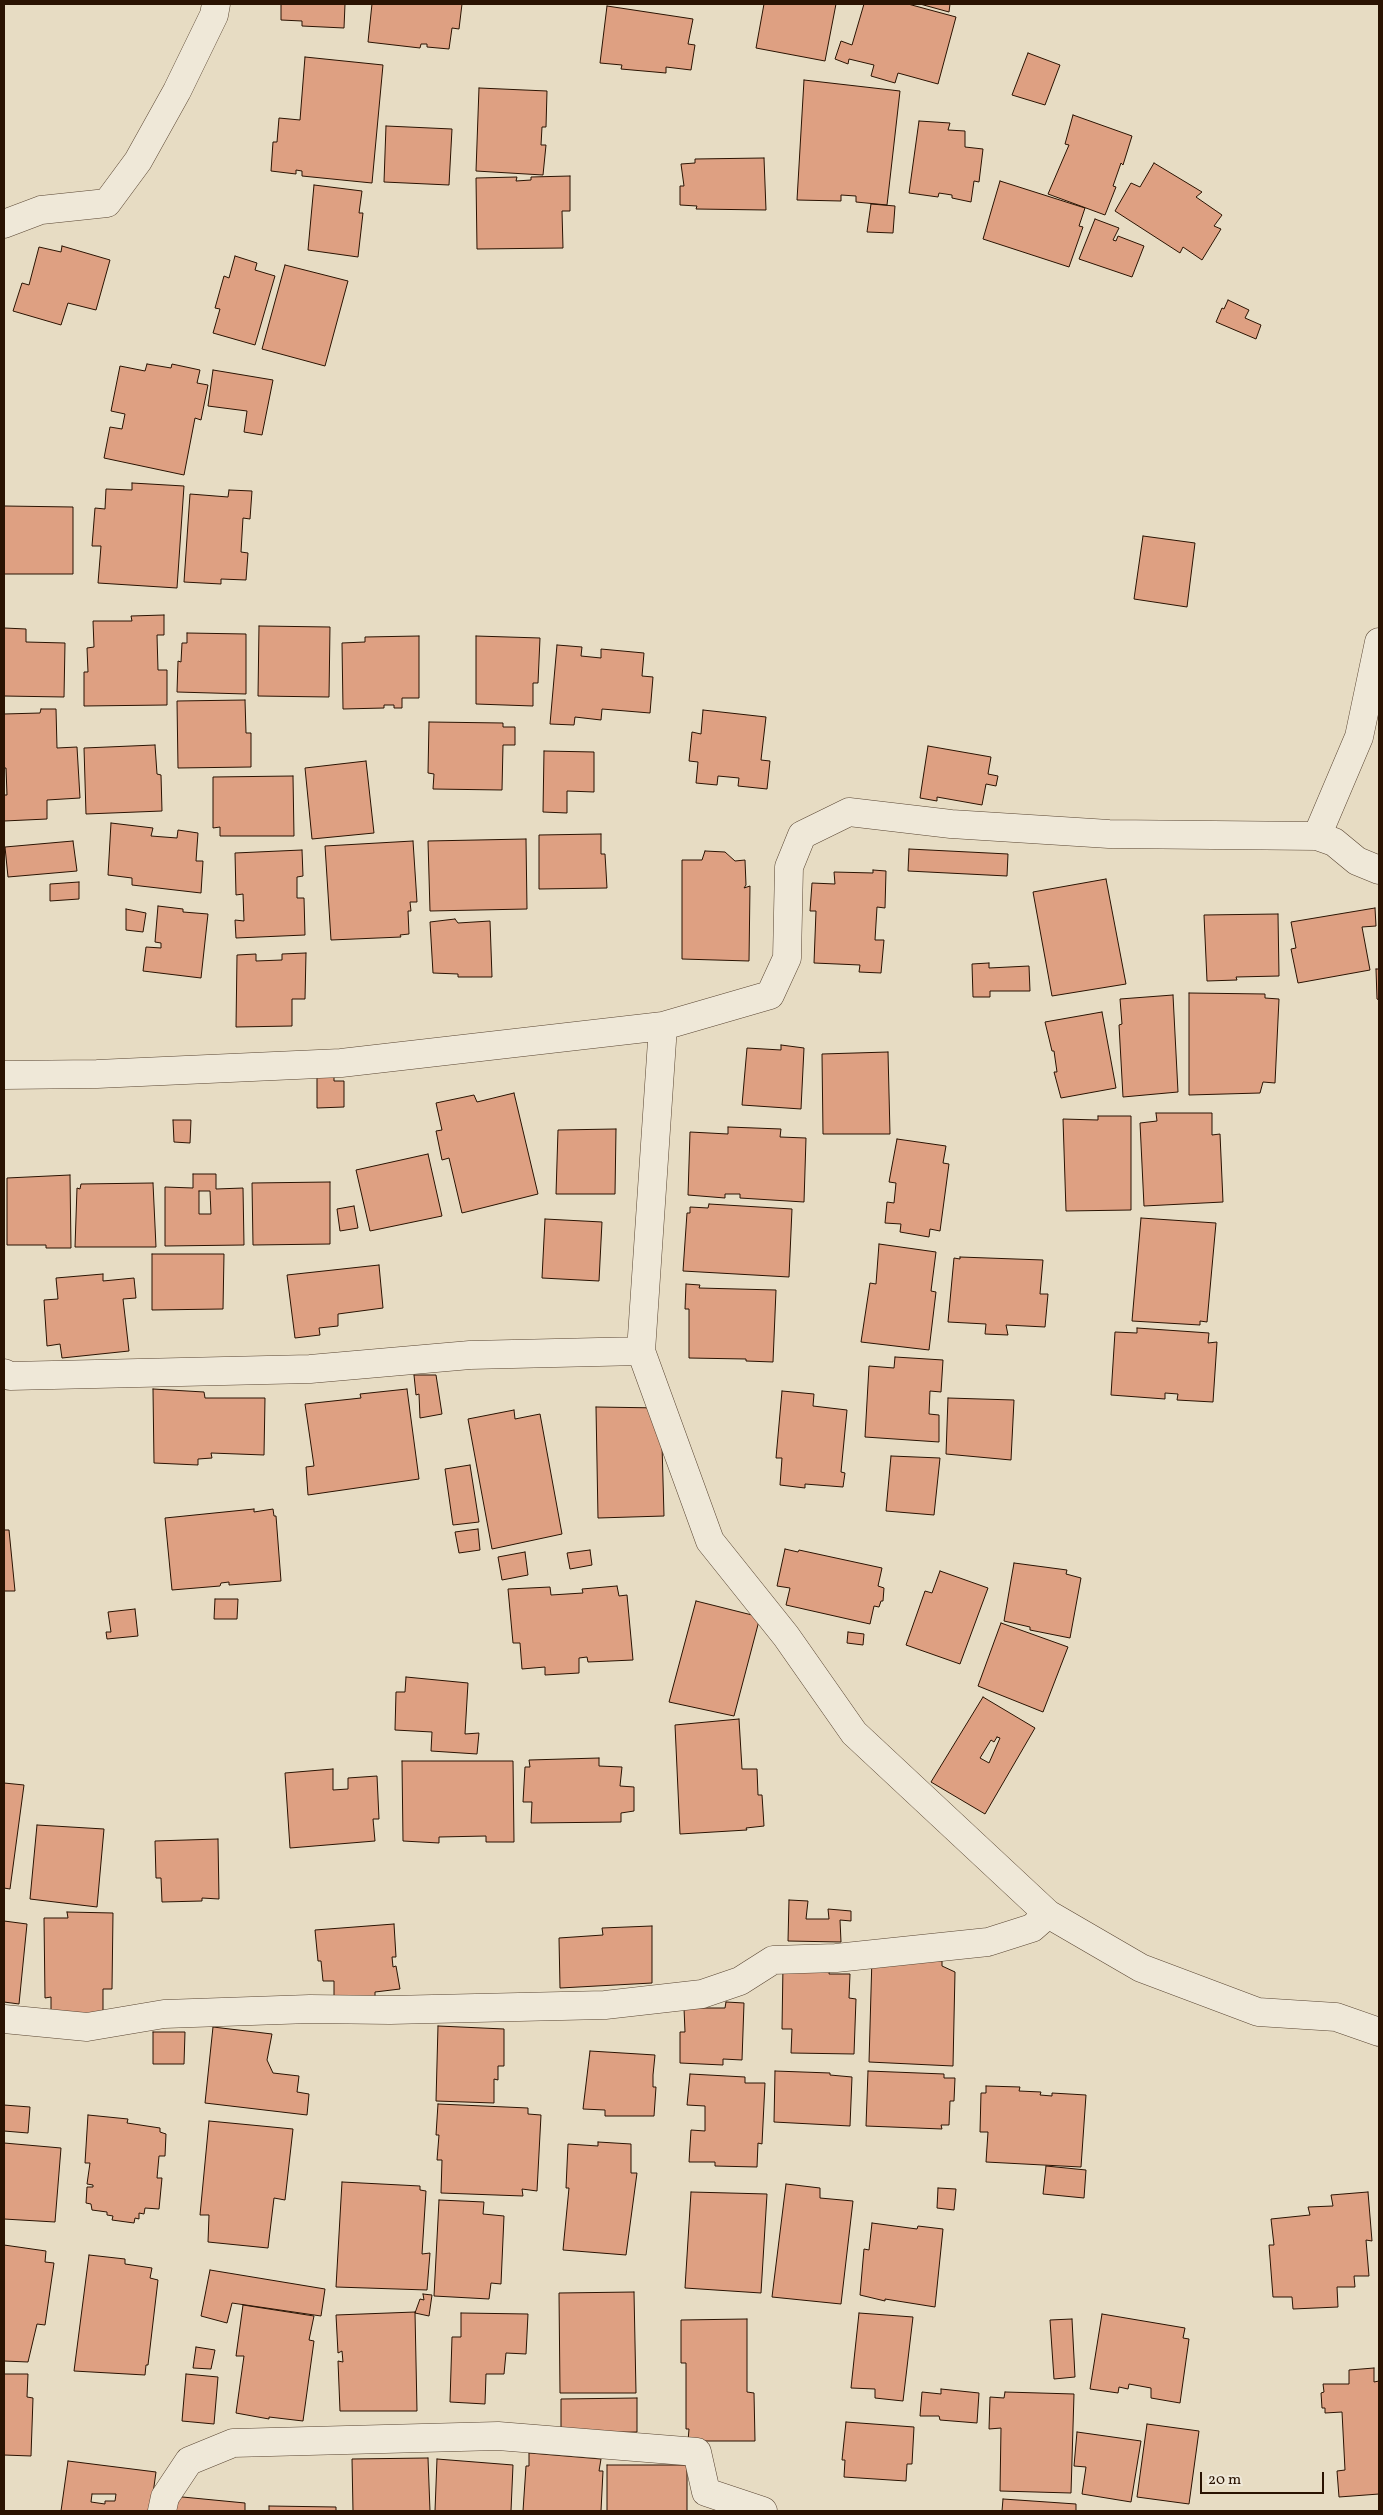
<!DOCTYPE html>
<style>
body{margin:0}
#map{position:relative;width:1383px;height:2515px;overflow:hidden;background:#e7dcc3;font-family:Vollkorn,serif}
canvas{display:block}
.frame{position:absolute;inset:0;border:5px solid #2a1302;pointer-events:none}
.scale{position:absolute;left:1200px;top:2472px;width:124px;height:22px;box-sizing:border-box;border:2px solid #2a1302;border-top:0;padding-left:6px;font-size:15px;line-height:18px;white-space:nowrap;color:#2a1302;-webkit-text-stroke:4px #efe8d8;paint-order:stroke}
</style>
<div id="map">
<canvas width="1383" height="2515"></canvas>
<div class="frame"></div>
<div class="scale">20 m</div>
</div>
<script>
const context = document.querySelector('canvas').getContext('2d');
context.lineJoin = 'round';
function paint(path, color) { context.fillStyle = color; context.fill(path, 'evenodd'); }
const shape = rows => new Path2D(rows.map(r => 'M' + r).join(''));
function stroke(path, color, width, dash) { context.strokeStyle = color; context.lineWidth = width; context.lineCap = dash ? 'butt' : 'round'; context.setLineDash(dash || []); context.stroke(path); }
const building = shape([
 [281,4,345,4,344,28,302,26,302,21,281,20,281,4],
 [372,4,462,4,459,29,452,28,449,49,427,47,427,44,421,44,420,48,368,42,372,4],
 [764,4,836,4,825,61,756,48,764,4],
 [864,4,908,4,956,17,938,84,898,73,895,83,871,76,874,65,849,59,848,64,835,59,841,41,852,45,864,4],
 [920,4,950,4,949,12,920,4],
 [607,6,693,19,688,44,695,45,691,70,666,67,666,73,621,69,622,65,600,63,607,6],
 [1028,53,1060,65,1045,105,1012,95,1028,53],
 [305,57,383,65,372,183,302,176,302,171,296,170,296,174,271,171,273,142,277,142,279,118,300,120,305,57],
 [804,80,900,91,887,205,856,202,856,196,841,195,841,201,797,200,804,80],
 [479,88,547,91,546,127,542,127,541,145,546,145,543,175,476,171,479,88],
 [1073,115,1132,136,1123,165,1121,163,1113,186,1116,187,1105,215,1048,194,1069,145,1065,144,1073,115],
 [919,121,950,123,948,130,965,131,965,147,983,149,979,182,974,181,971,202,952,198,952,195,939,193,938,197,909,193,919,121],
 [386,126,452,129,449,185,384,182,386,126],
 [764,158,766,210,696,209,697,206,680,205,680,186,684,186,681,164,695,163,695,159,764,158],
 [1154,163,1202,192,1196,197,1222,215,1214,226,1221,229,1202,260,1183,247,1180,253,1115,211,1131,183,1140,187,1154,163],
 [570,176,570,211,562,211,563,248,477,249,476,178,517,177,516,181,531,180,531,177,570,176],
 [1000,181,1085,208,1079,226,1083,227,1069,267,983,239,1000,181],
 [314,185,362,191,359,213,363,213,358,257,308,250,314,185],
 [871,204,895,206,893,233,867,232,871,204],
 [1095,219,1119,228,1113,240,1116,241,1118,236,1144,246,1132,277,1079,259,1095,219],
 [62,246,110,260,96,310,68,303,61,325,13,311,22,283,29,285,39,247,61,252,62,246],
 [235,256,257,263,255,270,275,276,255,345,213,333,220,309,215,308,224,276,229,278,235,256],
 [285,265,348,281,325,366,262,349,285,265],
 [1228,300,1249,310,1245,318,1261,325,1256,339,1216,322,1222,308,1224,309,1228,300],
 [147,364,171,368,172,364,200,370,197,383,208,385,201,420,195,418,184,475,104,458,110,427,122,429,125,414,111,411,120,366,145,371,147,364],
 [213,370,273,380,262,435,244,432,247,411,208,406,213,370],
 [132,483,184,486,177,588,98,583,101,546,92,546,95,508,105,509,106,489,132,490,132,483],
 [229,490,252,491,250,519,243,518,241,552,248,553,246,580,221,579,221,584,184,582,190,494,228,497,229,490],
 [4,506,73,507,73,574,4,574,4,506],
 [1143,536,1195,543,1187,607,1134,599,1143,536],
 [164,615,164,635,157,635,158,670,167,670,167,705,84,706,84,672,88,672,87,648,94,647,93,621,132,621,131,616,164,615],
 [259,626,330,627,329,697,258,696,259,626],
 [4,628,26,629,26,642,65,643,64,697,4,696,4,628],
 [187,633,246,634,246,694,177,692,178,661,181,662,182,643,187,643,187,633],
 [419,636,419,698,402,698,402,708,394,708,394,705,384,705,384,708,343,709,342,643,365,642,365,637,419,636],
 [476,636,540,638,538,683,533,683,533,706,476,704,476,636],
 [557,645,582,647,581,656,601,658,601,649,644,653,642,676,653,677,650,713,602,709,601,720,575,717,574,725,550,724,557,645],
 [245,700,246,733,251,733,251,767,178,768,177,701,245,700],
 [41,709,56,709,57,748,77,747,80,798,47,800,47,819,4,821,4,795,7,795,6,768,4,768,4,714,40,713,41,709],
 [703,710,766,717,761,760,770,761,767,789,738,786,739,778,718,776,717,785,696,783,698,762,689,761,692,732,701,734,703,710],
 [429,722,503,723,503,727,515,727,515,745,503,745,502,790,433,789,434,774,428,773,429,722],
 [155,745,157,774,161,775,162,811,86,814,84,748,155,745],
 [928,746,991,757,988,774,998,776,996,786,986,784,982,805,937,797,937,801,920,798,928,746],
 [544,751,594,752,594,792,567,791,567,813,543,812,544,751],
 [366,761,374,833,312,839,305,768,366,761],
 [293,776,294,836,220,836,220,827,213,828,213,777,293,776],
 [111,823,153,828,151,836,177,838,178,830,198,833,196,861,203,861,201,893,132,885,132,878,108,875,111,823],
 [601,834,601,854,605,854,607,888,539,889,539,835,601,834],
 [526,839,527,909,430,911,428,841,526,839],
 [73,841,77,871,8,877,5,847,73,841],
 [413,841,417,902,410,902,411,911,408,911,409,934,400,935,401,937,331,940,325,846,413,841],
 [909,849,1008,854,1007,876,908,871,909,849],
 [302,850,303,876,297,877,297,898,304,898,305,935,236,938,235,920,244,921,243,894,236,895,235,853,302,850],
 [705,851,725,852,735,861,745,860,746,885,744,888,750,886,749,961,682,959,682,860,702,860,705,851],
 [873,870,886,871,885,908,877,907,875,940,884,940,881,973,859,972,860,965,814,963,816,911,810,911,812,883,835,884,834,872,873,873,873,870],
 [1106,879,1126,984,1052,996,1033,892,1106,879],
 [79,882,79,899,50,901,50,884,79,882],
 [158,906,183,909,183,912,208,914,201,978,143,971,146,947,161,948,161,943,155,942,158,906],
 [1375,908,1376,926,1362,927,1370,970,1298,983,1291,949,1296,948,1291,922,1375,908],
 [126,909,146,913,143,932,126,930,126,909],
 [1278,914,1279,976,1236,977,1237,980,1207,981,1204,915,1278,914],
 [455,919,458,923,490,921,492,977,458,977,458,974,433,973,430,922,455,919],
 [306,953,305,999,292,999,292,1026,236,1027,237,955,256,954,256,961,282,960,282,954,306,953],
 [989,963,989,968,1029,966,1030,991,990,991,990,997,973,997,972,964,989,963],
 [1376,969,1379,969,1379,1000,1377,999,1376,969],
 [1189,993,1265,994,1265,998,1279,999,1275,1083,1263,1082,1260,1093,1189,1095,1189,993],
 [1173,995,1178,1092,1123,1097,1119,1025,1122,1024,1120,999,1173,995],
 [1102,1012,1116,1088,1061,1098,1054,1072,1057,1072,1054,1051,1052,1051,1045,1022,1102,1012],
 [781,1045,804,1048,801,1109,742,1105,747,1048,781,1050,781,1045],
 [888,1052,890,1134,823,1134,822,1054,888,1052],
 [334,1071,334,1081,344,1081,344,1107,317,1108,317,1072,334,1071],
 [514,1093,538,1194,462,1213,449,1158,442,1160,436,1131,442,1130,436,1103,474,1095,477,1102,514,1093],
 [1156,1113,1212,1113,1212,1135,1220,1134,1223,1202,1144,1206,1140,1123,1157,1121,1156,1113],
 [1098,1116,1131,1116,1131,1210,1066,1211,1063,1119,1098,1120,1098,1116],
 [173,1120,191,1120,190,1143,174,1142,173,1120],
 [728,1127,781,1129,780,1137,806,1138,804,1202,740,1198,740,1194,725,1194,725,1198,688,1195,690,1132,728,1134,728,1127],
 [616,1129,615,1194,556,1194,558,1130,616,1129],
 [897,1139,946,1146,943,1163,949,1164,940,1231,930,1229,929,1237,900,1232,901,1224,885,1223,887,1202,894,1203,896,1183,889,1182,897,1139],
 [428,1154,442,1216,370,1231,356,1170,428,1154],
 [193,1174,216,1174,216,1189,243,1188,244,1245,165,1246,165,1187,193,1188,193,1174],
 [199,1191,210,1191,211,1214,199,1214,199,1191],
 [70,1175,71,1248,46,1248,46,1245,7,1245,7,1178,70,1175],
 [330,1182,330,1244,253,1245,252,1183,330,1182],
 [153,1183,156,1247,75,1247,77,1188,80,1189,81,1184,153,1183],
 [709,1204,792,1209,789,1277,683,1271,687,1213,690,1213,690,1207,708,1208,709,1204],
 [354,1206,358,1228,340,1231,337,1209,354,1206],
 [1141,1218,1216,1223,1207,1322,1200,1321,1200,1325,1132,1321,1141,1218],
 [545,1219,602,1222,599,1281,542,1278,545,1219],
 [879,1244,936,1252,931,1291,936,1292,929,1350,861,1342,870,1283,876,1284,879,1244],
 [152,1254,224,1254,223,1309,152,1310,152,1254],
 [960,1257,1043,1260,1040,1294,1048,1294,1045,1327,1006,1325,1008,1335,985,1334,986,1324,948,1322,954,1258,960,1259,960,1257],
 [379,1265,383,1308,338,1314,338,1326,319,1328,320,1335,295,1338,287,1275,379,1265],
 [103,1274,103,1281,134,1278,136,1298,123,1299,129,1351,62,1358,60,1344,47,1346,44,1300,58,1299,56,1278,103,1274],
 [686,1284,700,1285,699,1288,776,1290,773,1362,746,1361,746,1359,689,1358,689,1309,685,1309,686,1284],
 [1137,1328,1209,1333,1208,1343,1217,1342,1213,1402,1177,1400,1178,1394,1165,1393,1165,1399,1111,1395,1115,1332,1137,1333,1137,1328],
 [895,1357,943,1360,941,1392,930,1391,929,1414,939,1415,939,1442,865,1437,869,1366,894,1368,895,1357],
 [414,1375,436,1375,442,1414,420,1418,419,1394,416,1395,414,1375],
 [153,1389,204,1392,205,1398,265,1398,264,1455,211,1453,212,1458,198,1459,198,1465,154,1463,153,1389],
 [407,1389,419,1479,308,1495,306,1467,314,1466,305,1404,361,1398,360,1394,407,1389],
 [782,1391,814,1394,813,1406,847,1410,841,1472,845,1473,843,1487,805,1484,805,1488,780,1485,782,1458,776,1458,782,1391],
 [948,1398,1014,1400,1011,1460,946,1454,948,1398],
 [596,1407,661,1408,664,1516,598,1518,596,1407],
 [514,1410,515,1419,540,1414,562,1534,492,1549,468,1419,514,1410],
 [891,1456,940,1458,934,1515,886,1511,891,1456],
 [470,1465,479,1522,453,1525,445,1469,470,1465],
 [254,1509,254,1512,273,1509,274,1516,276,1516,281,1581,229,1585,229,1582,221,1583,220,1586,172,1590,165,1518,254,1509],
 [478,1529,480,1550,459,1553,455,1532,478,1529],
 [4,1530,9,1530,15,1591,4,1591,4,1530],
 [785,1549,798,1552,799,1550,882,1568,878,1586,884,1588,883,1601,881,1601,879,1607,874,1606,870,1624,786,1605,790,1588,777,1586,785,1549],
 [590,1550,592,1565,570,1569,567,1553,590,1550],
 [525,1552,528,1575,502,1580,498,1557,525,1552],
 [1014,1563,1067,1570,1066,1574,1081,1578,1070,1638,1030,1630,1030,1627,1004,1621,1014,1563],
 [940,1571,988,1588,960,1664,906,1645,925,1591,932,1593,940,1571],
 [617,1586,619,1596,627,1595,633,1660,588,1662,587,1657,579,1658,579,1673,545,1675,545,1667,522,1669,520,1643,513,1643,508,1589,550,1587,551,1595,583,1593,582,1589,617,1586],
 [215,1599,238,1599,237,1619,214,1619,215,1599],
 [696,1601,760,1617,734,1716,669,1702,696,1601],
 [135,1609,138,1636,107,1639,106,1632,111,1632,108,1612,135,1609],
 [1001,1623,1068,1647,1043,1712,978,1686,1001,1623],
 [848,1632,864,1634,863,1645,847,1643,848,1632],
 [406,1677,468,1683,465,1734,479,1733,477,1754,431,1751,432,1732,395,1730,396,1692,405,1692,406,1677],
 [983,1697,1035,1728,985,1814,931,1782,983,1697],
 [997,1737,1000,1738,989,1763,980,1758,991,1740,994,1742,997,1737],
 [739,1719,742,1769,757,1769,758,1795,762,1795,764,1826,746,1828,747,1830,680,1834,675,1725,739,1719],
 [599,1758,599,1766,622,1767,620,1786,634,1787,634,1811,621,1813,621,1822,531,1823,532,1802,523,1802,525,1767,530,1767,529,1760,599,1758],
 [402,1761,513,1761,514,1842,486,1842,486,1836,439,1837,439,1843,403,1841,402,1761],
 [333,1769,333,1790,348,1789,348,1778,377,1776,379,1819,373,1819,375,1841,290,1848,285,1773,333,1769],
 [4,1783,24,1785,10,1889,4,1888,4,1783],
 [37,1825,104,1829,97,1907,30,1899,37,1825],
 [218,1839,219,1899,202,1898,202,1901,162,1902,161,1878,156,1878,155,1841,218,1839],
 [789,1900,808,1901,806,1919,829,1919,828,1909,851,1911,851,1921,840,1920,841,1942,788,1941,789,1900],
 [67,1912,113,1913,112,1989,103,1989,103,2020,51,2017,51,1997,45,1998,44,1918,68,1918,67,1912],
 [4,1921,27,1924,19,2004,4,2002,4,1921],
 [394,1924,396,1957,392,1957,393,1967,396,1966,400,1989,375,1992,375,1997,334,1999,334,1981,323,1981,321,1961,318,1961,315,1930,394,1924],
 [652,1926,652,1983,560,1988,559,1938,603,1935,602,1928,652,1926],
 [872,1957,942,1961,942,1966,955,1972,953,2066,869,2062,872,1957],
 [783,1965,830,1966,829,1974,850,1974,849,1998,856,1999,854,2054,791,2053,792,2029,782,2029,783,1965],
 [726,2002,744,2003,742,2060,723,2059,723,2065,680,2063,680,2032,685,2032,684,2008,725,2008,726,2002],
 [438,2026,504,2029,504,2066,498,2066,498,2080,494,2079,494,2103,436,2101,438,2026],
 [213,2027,272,2034,267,2060,273,2073,299,2076,297,2092,309,2094,307,2115,205,2103,213,2027],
 [153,2032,185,2032,184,2064,153,2064,153,2032],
 [590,2051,655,2055,653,2075,653,2087,656,2087,654,2116,605,2116,605,2110,583,2109,590,2051],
 [775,2071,830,2073,830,2075,852,2077,850,2126,774,2122,775,2071],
 [868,2071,944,2074,944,2078,955,2078,954,2101,950,2101,949,2125,941,2125,942,2129,866,2126,868,2071],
 [690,2074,745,2077,745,2083,765,2083,762,2144,758,2143,757,2167,715,2166,715,2162,689,2162,691,2130,705,2131,705,2106,687,2105,690,2074],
 [986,2086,1020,2087,1019,2091,1041,2092,1040,2095,1052,2096,1052,2093,1086,2095,1081,2167,986,2162,988,2132,980,2132,981,2093,986,2093,986,2086],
 [438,2104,528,2108,528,2114,541,2115,537,2191,522,2189,523,2196,441,2193,442,2160,437,2160,439,2135,436,2135,438,2104],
 [4,2105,30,2107,28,2133,4,2131,4,2105],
 [88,2115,128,2119,127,2123,160,2128,160,2132,166,2134,165,2156,159,2156,157,2178,162,2178,159,2209,145,2208,144,2214,139,2213,139,2219,135,2218,134,2223,112,2220,113,2216,107,2215,107,2212,92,2210,91,2204,86,2203,87,2187,93,2187,93,2185,87,2184,90,2163,85,2163,88,2115],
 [209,2121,293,2129,285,2200,274,2198,268,2248,208,2242,209,2215,200,2215,209,2121],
 [598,2142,631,2144,631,2173,637,2173,626,2255,563,2250,569,2188,566,2188,568,2144,598,2146,598,2142],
 [4,2143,61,2148,55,2222,4,2219,4,2143],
 [1046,2166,1086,2170,1084,2198,1043,2194,1046,2166],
 [342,2182,420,2186,420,2190,426,2191,422,2254,430,2253,427,2290,336,2287,342,2182],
 [786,2184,820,2188,820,2198,853,2201,841,2304,772,2297,786,2184],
 [938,2188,956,2189,954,2210,937,2208,938,2188],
 [691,2192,767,2194,761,2293,685,2288,691,2192],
 [1368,2192,1372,2241,1366,2240,1369,2276,1354,2276,1355,2287,1337,2287,1338,2307,1293,2309,1292,2297,1273,2297,1269,2245,1274,2245,1271,2219,1310,2215,1308,2207,1333,2206,1331,2195,1368,2192],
 [439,2200,484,2202,483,2214,504,2216,501,2284,491,2283,489,2299,434,2296,439,2200],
 [872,2223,917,2229,918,2226,943,2229,935,2307,885,2299,885,2301,860,2295,864,2249,869,2250,872,2223],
 [4,2245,46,2251,45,2262,54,2263,45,2325,37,2324,28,2362,4,2361,4,2245],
 [89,2255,125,2259,125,2264,152,2268,150,2278,158,2280,148,2365,146,2365,145,2375,74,2371,89,2255],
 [210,2270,325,2289,321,2316,232,2303,227,2323,201,2316,210,2270],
 [634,2292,636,2393,560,2393,559,2293,634,2292],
 [423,2294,432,2295,429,2316,415,2313,420,2299,424,2300,423,2294],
 [243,2305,314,2316,309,2340,314,2341,303,2421,269,2417,269,2419,236,2413,244,2356,236,2356,243,2305],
 [415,2312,417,2411,340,2411,338,2361,343,2362,342,2351,338,2353,336,2315,415,2312],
 [461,2313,528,2314,526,2354,506,2353,504,2374,486,2374,485,2404,450,2402,452,2337,461,2337,461,2313],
 [859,2313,913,2317,903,2401,875,2398,875,2389,851,2388,859,2313],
 [1102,2314,1185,2328,1183,2338,1189,2339,1180,2403,1151,2398,1151,2388,1129,2384,1128,2389,1119,2387,1118,2393,1090,2389,1102,2314],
 [747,2319,747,2392,754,2393,755,2441,688,2441,689,2429,686,2429,686,2363,681,2363,681,2320,747,2319],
 [1072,2319,1075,2377,1054,2379,1050,2320,1072,2319],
 [196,2347,215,2350,211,2369,193,2368,196,2347],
 [1374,2368,1374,2382,1379,2381,1379,2494,1339,2497,1337,2471,1345,2470,1342,2412,1325,2413,1325,2408,1322,2408,1321,2393,1324,2392,1323,2384,1349,2384,1349,2370,1374,2368],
 [4,2374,28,2374,27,2397,33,2398,31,2456,4,2455,4,2374],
 [186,2374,218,2377,214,2424,182,2421,186,2374],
 [941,2389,979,2393,977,2423,940,2420,939,2416,920,2416,922,2392,941,2394,941,2389],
 [1005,2392,1074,2394,1071,2493,1000,2491,1001,2428,989,2429,990,2397,1004,2398,1005,2392],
 [637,2398,637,2432,561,2433,561,2399,637,2398],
 [846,2422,914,2427,912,2464,907,2464,906,2481,844,2477,845,2460,842,2460,846,2422],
 [1147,2424,1199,2431,1189,2504,1137,2497,1147,2424],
 [1077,2432,1141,2441,1131,2502,1082,2494,1086,2467,1074,2466,1077,2432],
 [529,2453,601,2459,599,2471,603,2471,601,2511,523,2511,526,2466,529,2466,529,2453],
 [428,2458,430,2511,353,2511,352,2459,428,2458],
 [437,2459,513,2465,511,2511,435,2511,437,2459],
 [68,2461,156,2472,151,2508,155,2511,61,2511,68,2461],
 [92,2494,116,2494,115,2501,105,2501,105,2504,91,2502,92,2494],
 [607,2465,687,2465,687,2511,607,2511,607,2465],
 [172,2496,245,2503,245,2511,170,2511,172,2496],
 [1003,2499,1076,2504,1076,2511,1002,2511,1003,2499],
 [269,2506,336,2507,336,2511,269,2511,269,2506]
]);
const street = shape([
 [4,224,41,210,107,203,138,161,177,91,214,15,216,4],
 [1317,836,1334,842,1357,861,1379,870],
 [663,1026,641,1351,710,1541,786,1636,854,1733,1048,1914,1141,1968,1258,2012,1336,2017,1379,2032],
 [4,1075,97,1074,341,1063,663,1026,770,995,787,958,789,867,802,835,849,812,951,824,1109,834,1317,836,1359,737,1379,642],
 [4,1373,10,1376,310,1369,470,1355,641,1351],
 [4,2019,87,2027,164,2014,310,2009,390,2010,605,2005,702,1994,740,1981,773,1960,836,1958,988,1942,1032,1928,1048,1914],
 [162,2511,165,2497,189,2461,233,2443,498,2436,697,2452,706,2492,763,2511]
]);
paint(building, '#dea082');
stroke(building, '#2a1302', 1);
stroke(street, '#594532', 29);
stroke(street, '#efe8d8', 28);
</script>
